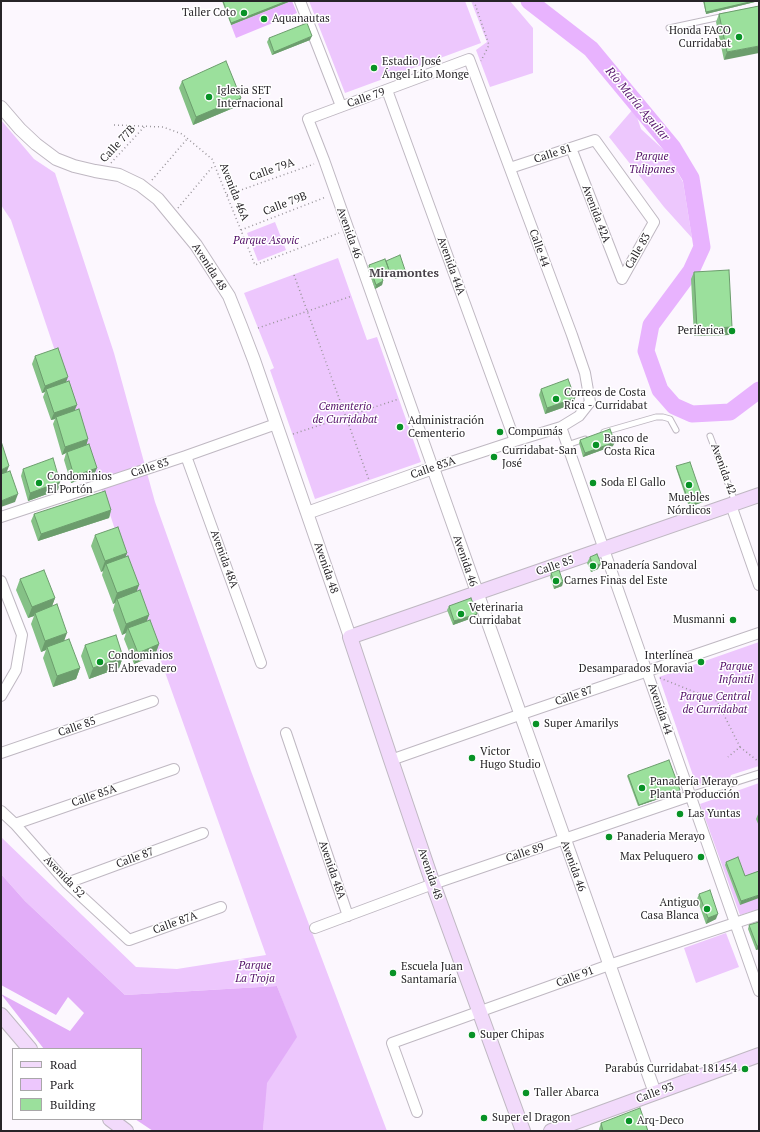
<!DOCTYPE html>
<meta charset="utf-8">
<style>
body{margin:0}
#map{position:relative;width:760px;height:1132px;overflow:hidden;background:#fcf7fe;font-family:"PT Serif",serif}
canvas{display:block}
.frame{position:absolute;inset:0;border:2px solid #272428;pointer-events:none}
.legend{position:absolute;left:12px;top:1048px;width:130px;height:72px;box-sizing:border-box;background:#fff;border:1px solid #a9a7a9;margin:0;padding:5px 7px;list-style:none;font-size:12px;color:#272428}
.legend li{display:flex;align-items:center;gap:8px;height:20px}
.legend b{width:20px;border:1px solid #a9a7a9}
</style>
<div id="map">
<canvas width="760" height="1132"></canvas>
<div class="frame"></div>
<ul class="legend">
<li><b style="height:5px;background:#f2dafb"></b>Road</li>
<li><b style="height:11px;background:#edc7fd"></b>Park</li>
<li><b style="height:11px;background:#9be09c"></b>Building</li>
</ul>
</div>
<script>
const context = document.querySelector('canvas').getContext('2d');
context.lineJoin = 'round';
function paint(path, color) { context.fillStyle = color; context.fill(path, 'evenodd'); }
const shape = rows => new Path2D(rows.map(r => 'M' + r).join(''));
function stroke(path, color, width, dash) { context.strokeStyle = color; context.lineWidth = width; context.lineCap = dash ? 'butt' : 'round'; context.setLineDash(dash || []); context.stroke(path); }
function drawText(font, color, halo, rows, align = 'center') {
  context.font = font + ' "PT Serif",serif'; context.lineWidth = 3; context.setLineDash([]); context.textBaseline = 'middle'; context.strokeStyle = halo; context.fillStyle = color; for (const [text, x, y, turn = 0] of rows) {
    context.save(); context.translate(x, y); context.rotate((+turn || 0) * Math.PI / 180); context.textAlign = isNaN(turn) ? turn : align; if (halo) context.strokeText(text, 0, 0); context.fillText(text, 0, 0); context.restore();
  }
}
const green = shape([
 [309,1,465,1,481,43,345,93],
 [471,1,510,1,533,28,533,73,490,87,476,50,487,42],
 [634,108,641,129,666,152,683,182,692,238,664,207,609,137],
 [1,120,34,159,55,173,114,353,155,502,251,771,387,1131,263,1131,266,1083,296,1037,277,986,125,995,25,901,1,874,1,837,136,967,177,969,266,955,131,577,11,220,1,205],
 [275,222,286,250,258,261,247,233],
 [338,258,367,340,377,337,421,462,315,499,270,370,274,368,244,293],
 [759,642,759,766,731,775,727,784,718,780,697,787,659,677],
 [759,783,759,876,744,880,725,866,759,898,759,909,740,915,700,804],
 [726,933,739,967,696,983,684,948]
]);
const forest = shape([
 [1,874,25,901,125,995,277,986,297,1037,267,1083,263,1131,153,1131,135,1119,141,1119,141,1049,44,1049,1,994,70,1031,84,1013,68,997,56,1015,1,985]
]);
const water = shape([
 [291,1,292,1,297,13,236,38,231,25]
]);
const river = shape([
 [529,1,591,49,673,148,691,178,702,247,691,271,651,325,646,351,660,390,674,406,692,414,730,412,759,390]
]);
const path = shape([
 [474,1,489,45,481,61],
 [114,125,163,127,182,134,212,159,255,265,339,233],
 [111,163,145,126],
 [152,180,187,139],
 [227,195,314,164],
 [178,208,214,165],
 [241,230,326,197],
 [294,275,369,480],
 [258,328,352,296],
 [293,434,399,399],
 [660,678,717,701,740,747,728,757],
 [740,747,759,762]
]);
const service = shape([
 [669,28,725,16],
 [604,432,656,417,663,417,670,419,676,430],
 [710,436,735,502],
 [567,445,585,439]
]);
const pedestrian = shape([
 [690,796,759,774]
]);
const minor = shape([
 [300,1,341,106],
 [469,59,572,335,585,373,590,402,579,416,561,427,515,441,433,468,324,160,308,119,469,59],
 [387,90,515,441],
 [571,148,622,279],
 [510,168,595,140,654,222,622,279],
 [561,427,759,991],
 [186,456,261,663],
 [731,505,759,585],
 [1,517,186,456,276,424],
 [1,581,22,635,16,670,1,696],
 [286,733,348,916],
 [1,753,153,701],
 [391,760,519,715,759,633],
 [1,811,15,824,67,883,129,940,221,907],
 [15,824,174,769],
 [67,883,203,833],
 [315,928,433,884,690,796],
 [417,1112,392,1043,609,965,759,915]
]);
const tertiary = shape([
 [1,107,20,129,36,144,56,159,74,166,95,171,119,175,140,185,158,199,196,245,229,296,241,326,254,360,350,637],
 [307,513,433,468,655,1093]
]);
const secondary = shape([
 [1,1015,30,1049],
 [110,1119,126,1131],
 [523,1131,433,884,391,760,350,637,759,495],
 [551,1131,759,1055]
]);
const wall = shape([
 [222,1,291,1,231,25],
 [703,1,759,1,706,14],
 [759,6,724,60,716,22,719,14],
 [269,38,310,40,272,55,267,42],
 [182,81,241,98,238,106,193,125,179,88],
 [386,261,405,275,395,279,392,272,381,275,383,281,382,285,375,289,368,269,369,265],
 [694,272,732,327,729,335,694,336,691,279],
 [35,356,66,382,75,410,88,439,86,445,94,475,71,483,64,460,66,453,62,455,53,424,55,419,51,420,43,397,45,392,42,393,32,364],
 [541,389,575,398,573,404,545,414,539,395],
 [580,440,613,446,583,457,579,443],
 [676,466,703,502,689,507,676,468],
 [23,469,58,490,28,501,21,476],
 [111,510,109,518,38,541,31,521,34,514],
 [95,535,127,553,125,557,139,585,136,591,149,615,146,622,159,644,155,655,134,664,124,639,126,633,122,635,113,610,115,603,113,604,102,575,103,571,101,572,91,546],
 [590,557,598,569,591,572,587,563],
 [551,573,563,582,562,586,554,589,550,577],
 [20,579,55,598,52,606,64,641,80,668,76,679,53,687,43,658,46,650,41,652,31,624,34,616,28,618,16,590],
 [449,606,475,617,453,625,447,610],
 [85,645,123,657,119,668,89,679,81,656],
 [628,775,680,790,679,792,638,806,627,776],
 [759,812,759,826,756,819],
 [726,862,745,876,759,871,740,905,725,865],
 [699,894,716,919,706,924,697,899],
 [749,925,759,949,756,950,748,929],
 [601,1123,648,1131,599,1131,599,1129]
]);
const shadedWall = shape([
 [287,1,291,1,231,25,231,23],
 [754,1,759,1,706,14,706,12],
 [312,36,310,40,272,55,274,52],
 [759,46,759,53,724,60,727,52],
 [241,98,238,106,193,125,196,117],
 [389,270,387,274,379,276,380,272],
 [393,270,392,272,387,274,388,272],
 [406,273,405,275,395,279,395,277],
 [383,281,382,285,375,289,376,285],
 [732,327,729,335,694,336,697,329],
 [68,377,65,385,46,389,45,392,42,393,45,386],
 [575,398,573,404,545,414,547,408],
 [77,405,74,412,56,417,55,419,51,420,54,413],
 [88,439,86,447,67,452,66,453,62,455,65,447],
 [615,442,613,446,583,457,585,453],
 [9,466,6,474,1,476,1,470],
 [97,468,94,475,71,483,74,476],
 [60,482,58,490,28,501,30,493],
 [18,494,15,502,1,507,1,501],
 [703,500,703,502,689,507,690,505],
 [111,510,109,518,38,541,41,534],
 [127,553,123,564,106,564,103,571,101,572,105,561],
 [601,564,598,569,591,572,593,566],
 [563,582,562,586,554,589,555,585],
 [139,585,135,596,117,599,115,603,113,604,117,593],
 [55,598,51,609,35,613,34,616,28,618,32,607],
 [477,614,475,617,453,625,454,621],
 [149,615,145,626,128,628,126,633,122,635,126,624],
 [67,633,63,644,47,647,46,650,41,652,45,641],
 [159,644,155,655,134,664,138,653],
 [123,657,119,668,89,679,93,668],
 [80,668,76,679,53,687,57,676],
 [680,790,679,792,638,806,639,805],
 [759,895,759,898,740,905,741,901],
 [718,914,716,919,706,924,708,918],
 [757,946,759,946,759,949,756,950]
]);
const building = shape([
 [223,1,287,1,231,23,223,1],
 [704,1,754,1,706,12,704,1],
 [759,6,759,46,727,52,719,14,759,6],
 [307,23,312,36,274,52,269,38,307,23],
 [226,61,241,98,196,117,182,81,226,61],
 [400,255,406,273,395,277,393,270,388,272,389,270,386,261,400,255],
 [385,259,389,270,380,272,383,281,376,285,369,265,385,259],
 [729,270,732,327,697,329,694,272,729,270],
 [58,348,68,377,45,386,35,356,58,348],
 [568,379,575,398,547,408,541,389,568,379],
 [69,381,77,405,54,413,46,389,69,381],
 [79,409,88,439,65,447,56,417,79,409],
 [610,429,615,442,585,453,580,440,610,429],
 [1,441,9,466,1,470,1,441],
 [89,444,97,468,74,476,67,452,89,444],
 [53,458,60,482,30,493,23,469,53,458],
 [690,462,703,500,690,505,676,466,690,462],
 [10,471,18,494,1,501,1,474,10,471],
 [105,491,111,510,41,534,34,514,105,491],
 [118,527,127,553,105,561,95,535,118,527],
 [597,554,601,564,593,566,590,557,597,554],
 [128,556,139,585,117,593,106,564,128,556],
 [44,570,55,598,32,607,20,579,44,570],
 [559,570,563,582,555,585,551,573,559,570],
 [140,590,149,615,126,624,117,599,140,590],
 [471,598,477,614,454,621,449,606,471,598],
 [57,604,67,633,45,641,35,613,57,604],
 [150,620,159,644,138,653,128,628,150,620],
 [116,635,123,657,93,668,85,645,116,635],
 [69,639,80,668,57,676,47,647,69,639],
 [669,760,680,790,639,805,628,775,669,760],
 [738,857,745,876,759,871,759,895,741,901,726,862,738,857],
 [710,890,718,914,708,918,699,894,710,890],
 [759,922,759,946,757,946,749,925,759,922],
 [640,1108,648,1131,603,1131,601,1123,640,1108]
]);
const markers = [
 [244,13,4,"#089226"],
 [264,19,4,"#089226"],
 [739,37,4,"#089226"],
 [374,68,4,"#089226"],
 [209,97,4,"#089226"],
 [732,331,4,"#089226"],
 [556,399,4,"#089226"],
 [400,427,4,"#089226"],
 [500,432,4,"#089226"],
 [596,445,4,"#089226"],
 [494,457,4,"#089226"],
 [39,483,4,"#089226"],
 [593,483,4,"#089226"],
 [689,485,4,"#089226"],
 [593,566,4,"#089226"],
 [556,581,4,"#089226"],
 [461,614,4,"#089226"],
 [733,620,4,"#089226"],
 [100,662,4,"#089226"],
 [701,662,4,"#089226"],
 [536,724,4,"#089226"],
 [472,758,4,"#089226"],
 [642,788,4,"#089226"],
 [680,814,4,"#089226"],
 [609,837,4,"#089226"],
 [701,857,4,"#089226"],
 [707,909,4,"#089226"],
 [393,973,4,"#089226"],
 [472,1035,4,"#089226"],
 [745,1069,4,"#089226"],
 [526,1093,4,"#089226"],
 [484,1118,4,"#089226"],
 [629,1121,4,"#089226"]
];
const poiNames = [
 ["Taller Coto",236,13,"right"],
 ["Aquanautas",272,19],
 ["Honda FACO",731,31,"right"],
 ["Curridabat",731,44,"right"],
 ["Estadio José",382,62],
 ["Ángel Lito Monge",382,75],
 ["Iglesia SET",217,91],
 ["Internacional",217,104],
 ["Periferica",724,331,"right"],
 ["Correos de Costa",564,393],
 ["Rica - Curridabat",564,406],
 ["Administración",408,421],
 ["Cementerio",408,434],
 ["Compumás",508,432],
 ["Banco de",604,439],
 ["Costa Rica",604,452],
 ["Curridabat-San",502,451],
 ["José",502,464],
 ["Condominios",47,477],
 ["El Portón",47,490],
 ["Soda El Gallo",601,483],
 ["Muebles",689,498,"center"],
 ["Nórdicos",689,511,"center"],
 ["Panadería Sandoval",601,566],
 ["Carnes Finas del Este",564,581],
 ["Veterinaria",469,608],
 ["Curridabat",469,621],
 ["Musmanni",725,620,"right"],
 ["Condominios",108,656],
 ["El Abrevadero",108,669],
 ["Interlínea",693,656,"right"],
 ["Desamparados Moravia",693,669,"right"],
 ["Super Amarilys",544,724],
 ["Victor",480,752],
 ["Hugo Studio",480,765],
 ["Panadería Merayo",650,782],
 ["Planta Producción",650,795],
 ["Las Yuntas",688,814],
 ["Panaderia Merayo",617,837],
 ["Max Peluquero",693,857,"right"],
 ["Antiguo",699,903,"right"],
 ["Casa Blanca",699,916,"right"],
 ["Escuela Juan",401,967],
 ["Santamaría",401,980],
 ["Super Chipas",480,1035],
 ["Parabús Curridabat 181454",737,1069,"right"],
 ["Taller Abarca",534,1093],
 ["Super el Dragon",492,1118],
 ["Arq-Deco",637,1121]
];
const streetNames = [
 ["Calle 79",366,98,-19],
 ["Calle 77B",118,144,-47],
 ["Calle 81",553,154,-18],
 ["Calle 79A",272,170,-20],
 ["Avenida 46A",234,192,68],
 ["Calle 79B",285,204,-21],
 ["Avenida 42A",596,214,69],
 ["Avenida 46",349,233,70],
 ["Calle 44",539,248,70],
 ["Calle 83",638,251,-60],
 ["Avenida 44A",451,266,70],
 ["Avenida 48",209,267,57],
 ["Calle 83",150,468,-18],
 ["Calle 83A",433,468,-19],
 ["Avenida 42",723,469,70],
 ["Avenida 48A",224,559,70],
 ["Avenida 46",465,561,71],
 ["Calle 85",555,566,-19],
 ["Avenida 48",326,568,71],
 ["Calle 87",574,696,-19],
 ["Avenida 44",660,709,71],
 ["Calle 85",77,727,-19],
 ["Calle 85A",94,796,-19],
 ["Calle 89",525,853,-18],
 ["Calle 87",135,858,-20],
 ["Avenida 46",573,866,70],
 ["Avenida 48A",332,870,71],
 ["Avenida 48",430,874,71],
 ["Avenida 52",64,877,46],
 ["Calle 87A",175,923,-20],
 ["Calle 91",575,977,-20],
 ["Calle 93",655,1093,-20]
];
const parkNames = [
 ["Parque",652,157],
 ["Tulipanes",652,170],
 ["Parque Asovic",266,241],
 ["Cementerio",345,407],
 ["de Curridabat",345,420],
 ["Parque",736,667],
 ["Infantil",736,680],
 ["Parque Central",715,697],
 ["de Curridabat",715,710],
 ["Parque",255,966],
 ["La Troja",255,979]
];
const waterNames = [
 ["Río María Aguilar",637,104,50]
];
const neighbourhoodNames = [
 ["Miramontes",404,274]
];
paint(green, '#edc7fd');
paint(forest, '#e2adf8');
paint(water, '#e8b3fe');
stroke(river, '#e8b3fe', 17);
stroke(service, '#bfb8c2', 7);
stroke(pedestrian, '#bfb8c2', 9);
stroke(minor, '#bfb8c2', 12);
stroke(tertiary, '#bfb8c2', 14);
stroke(secondary, '#bfb8c2', 16);
stroke(path, '#99959a', 1.5, [1, 3]);
stroke(service, '#fff', 5);
stroke(pedestrian, '#fff', 7);
stroke(minor, '#fff', 10);
stroke(tertiary, '#fff', 12);
stroke(secondary, '#f2dafb', 14);
paint(wall, '#85c186');
paint(shadedWall, '#6c9d6d');
paint(building, '#9be09c');
stroke(building, '#6c9d6d', 1);
for (const [x, y, r, color] of markers) { const dot = new Path2D(); dot.arc(x, y, r, 0, 2 * Math.PI); context.fillStyle = color; context.fill(dot); stroke(dot, '#fff', 1.5); }
drawText('11px', '#272428', '#fff', poiNames, 'left');
drawText('11px', '#272428', '#fff', streetNames);
drawText('italic 11px', '#520e67', '#fff', parkNames);
drawText('italic 12px', '#58176e', '#fff', waterNames);
drawText('bold 12px', '#49434b', '#fff', neighbourhoodNames);
</script>
